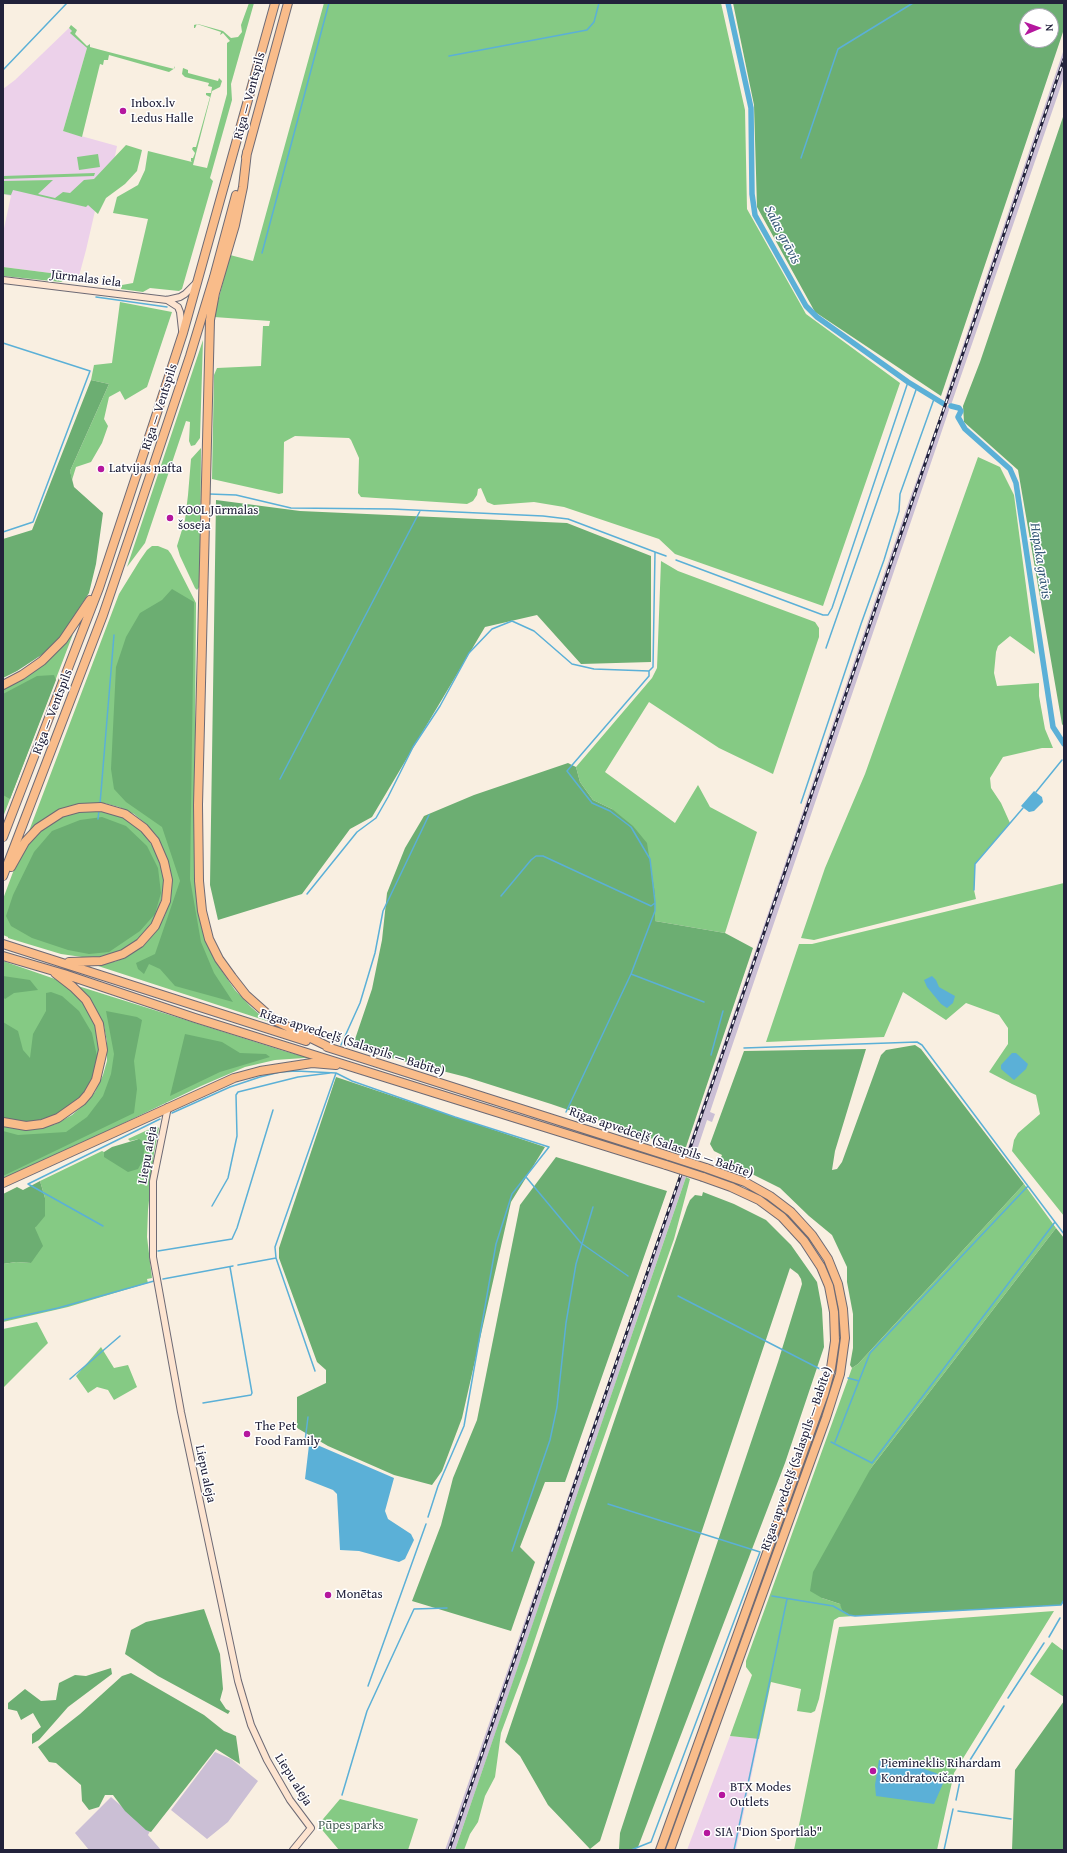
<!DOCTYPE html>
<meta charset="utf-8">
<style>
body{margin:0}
#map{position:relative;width:1067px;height:1853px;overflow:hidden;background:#f9efe1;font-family:"Gentium Book Plus",serif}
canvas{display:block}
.frame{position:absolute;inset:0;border:4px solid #22223b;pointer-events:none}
.north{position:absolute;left:1019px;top:8px;width:40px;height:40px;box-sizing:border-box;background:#fff;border:1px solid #a7a7b1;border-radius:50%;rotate:88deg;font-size:11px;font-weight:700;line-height:16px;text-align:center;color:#22223b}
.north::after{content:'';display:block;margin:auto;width:14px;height:18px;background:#b5179e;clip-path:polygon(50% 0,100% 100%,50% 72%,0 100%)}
</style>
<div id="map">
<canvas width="1067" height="1853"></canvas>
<div class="frame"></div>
<div class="north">N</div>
</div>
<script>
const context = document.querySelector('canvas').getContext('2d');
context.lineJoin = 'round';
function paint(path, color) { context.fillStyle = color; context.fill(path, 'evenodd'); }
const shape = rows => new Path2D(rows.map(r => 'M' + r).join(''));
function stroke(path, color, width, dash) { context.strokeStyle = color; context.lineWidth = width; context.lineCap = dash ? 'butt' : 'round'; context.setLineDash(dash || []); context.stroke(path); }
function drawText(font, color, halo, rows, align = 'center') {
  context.font = font + ' "Gentium Book Plus",serif'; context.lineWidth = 3; context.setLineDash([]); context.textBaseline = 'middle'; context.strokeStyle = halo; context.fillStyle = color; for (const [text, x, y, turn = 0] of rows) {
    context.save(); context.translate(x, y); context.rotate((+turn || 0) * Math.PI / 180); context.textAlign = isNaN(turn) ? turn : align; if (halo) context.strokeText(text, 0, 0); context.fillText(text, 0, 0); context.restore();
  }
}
const built = shape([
 [69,28,72,31,71,33,87,48,63,131,117,146,109,186,92,207,95,211,86,250,79,276,75,279,68,278,66,275,3,267,3,233,11,196,3,194,3,89,15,80],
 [730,1736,759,1739,736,1850,687,1850]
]);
const industrial = shape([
 [1064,49,1064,77,951,405,945,403,945,398],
 [944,405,950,407,728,1058,710,1112,715,1114,712,1122,707,1120,694,1159,685,1156,909,501],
 [680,1175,686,1177,515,1676,455,1850,445,1850],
 [215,1752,231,1759,258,1781,228,1822,207,1839,171,1810],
 [111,1797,150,1831,148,1835,161,1850,89,1850,75,1833]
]);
const green = shape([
 [249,3,254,3,231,84,232,100,210,178,213,181,182,289,179,291,150,288,143,292,121,289,122,285,133,283,148,219,113,213,117,197,138,185,145,170,148,151,192,162,191,161,191,158,193,158,195,153,192,149,193,147,196,147,210,97,206,95,206,93,211,93,212,87,208,86,209,83,185,77,182,74,183,68,188,70,188,73,218,81,219,78,222,81,220,87,212,91,193,165,207,168,227,94,227,43,230,41,223,33,220,35,221,32,197,24,195,28,194,28,194,25,198,24,223,31,231,38,238,37,242,32,241,25],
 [324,3,721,3,745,110,747,209,806,314,900,383,823,606,675,554,659,539,564,507,534,502,494,505,487,502,481,488,478,489,477,495,473,501,467,504,361,497,358,493,359,458,351,440,349,438,295,436,284,442,283,493,279,494,212,479,214,375,217,368,261,366,263,326,269,326,270,321,214,317,230,255,253,261],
 [71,25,77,30,75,34,87,46,90,44,90,47,101,50,174,69,175,66,175,68,169,72,109,55,108,60,104,60,103,65,100,64,82,137,63,131,87,48,70,33,72,31,69,28],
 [126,145,142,150,137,171,125,184,106,198,98,214,88,205,86,207,13,190,11,195,3,194,3,181,53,180,38,194,55,198,63,192,70,193,84,180,94,179],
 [98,154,100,167,79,170,77,157],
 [95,173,94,176,3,179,3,176],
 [3,267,66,275,66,279,61,282,3,276],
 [120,302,172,312,147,387,125,400,120,391,109,397,104,419,108,426,102,443,91,462,76,467,72,480,70,471,109,384,91,380,94,365,112,363],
 [203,340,200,438,195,445,191,446,189,441,190,422,186,421,145,543,127,567],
 [201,448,200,586,197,590,195,588,180,556,177,546,185,520,188,495,191,459],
 [978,457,1000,467,1014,495,1035,654,1010,636,998,646,996,652,994,673,997,686,1039,683,1039,696,1045,729,1053,748,1042,748,1003,757,990,778,991,788,1001,803,1010,823,975,864,974,890,976,899,814,940,801,938,825,868,865,774],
 [152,546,158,546,168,550,171,554,196,603,194,872,198,908,205,938,215,961,235,990,251,1007,267,1021,95,965,117,961,134,952,147,942,156,931,165,915,170,900,172,885,168,862,157,836,145,823,134,814,119,807,104,803,85,803,67,807,58,811,29,831,119,594,140,560,147,550],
 [661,561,678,571,815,622,819,628,819,637,773,774,719,748,649,702,605,772,675,823,698,785,710,807,757,832,725,933,655,921,655,894,612,809,593,800,580,782,576,767,652,678,657,668],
 [73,634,10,799,3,817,3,689,33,672,61,648],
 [93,810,107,812,124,817,141,830,156,851,164,877,163,893,156,918,148,930,129,948,116,953,102,957,89,958,61,954,8,938,8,937,3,935,3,899,19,856,25,847,41,830,57,819,70,814],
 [1064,883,1064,1216,1012,1151,1014,1140,1018,1133,1040,1114,1036,1095,1012,1084,989,1072,1008,1044,1008,1028,999,1015,966,1003,946,1020,903,992,884,1037,766,1042,799,944,812,944],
 [3,961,55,979,71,988,83,1003,96,1025,99,1039,100,1061,3,1118],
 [78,986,284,1051,313,1059,304,1058,275,1060,245,1067,201,1086,3,1181,3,1126,30,1130,56,1124,72,1115,86,1103,95,1092,103,1075,107,1061,107,1042,104,1026,91,1001],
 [156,1126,159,1128,154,1153,148,1210,147,1237,152,1278,147,1279,148,1283,68,1307,3,1322,3,1264,16,1262,31,1263,35,1228,45,1198,40,1181,102,1151,104,1152,104,1157,139,1139,130,1141,128,1139],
 [686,1177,690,1179,674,1239,580,1505,527,1663,501,1733,495,1777,485,1796,478,1822,470,1834,464,1850,455,1850],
 [1024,1184,1056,1228,871,1468,822,1598,840,1604,849,1615,855,1616,839,1617,834,1620,819,1699,815,1711,811,1713,797,1711,801,1689,771,1682,759,1739,730,1736,752,1675,746,1667,746,1661,852,1368,858,1364],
 [37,1322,48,1343,4,1387,3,1329],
 [101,1347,114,1368,128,1365,137,1387,114,1400,108,1390,97,1387,88,1393,76,1376],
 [1054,1611,954,1773,937,1850,794,1850,839,1627],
 [1052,1642,1064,1651,1064,1697,1030,1674],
 [340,1799,418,1819,408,1850,339,1850,318,1825]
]);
const forest = shape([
 [733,3,1064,3,1064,29,941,396,815,312,757,207,754,105],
 [1027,16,1051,16,1051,40,1027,40],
 [1064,114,1064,727,1062,724,1018,470,964,422,963,406,980,362],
 [91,380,109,384,70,471,74,487,103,513,96,564,89,593,61,636,49,650,17,671,3,678,3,539,32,530],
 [216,500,300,511,567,523,651,556,651,662,581,664,537,615,485,627,372,817,350,829,302,894,218,920,210,885],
 [172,589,194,602,190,879,201,942,214,973,233,1002,175,986,160,969,149,964,144,974,138,969,136,963,155,954,180,881,162,827,126,802,114,789,111,769,116,667,126,637,140,613,162,600],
 [54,675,56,680,10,799,3,795,3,694,37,676],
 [568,763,576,767,580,782,593,800,612,809,633,826,647,843,655,894,655,921,725,933,753,948,685,1150,551,1104,466,1077,352,1048,372,989,382,940,387,893,405,848,424,816,474,795],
 [102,817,126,826,147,846,158,868,161,893,155,914,140,931,109,952,89,954,68,950,32,938,11,926,6,916,13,895,34,852,52,831,80,820],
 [3,976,30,980,38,990,14,993,5,999,3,997],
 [51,992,62,996,79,1011,92,1033,98,1061,91,1084,80,1099,61,1113,33,1122,22,1122,3,1118,3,1022,18,1031,23,1050,30,1058,33,1034,46,1011,46,993],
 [106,1011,137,1017,142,1020,134,1061,137,1089,134,1113,3,1176,3,1131,18,1135,66,1132,87,1117,103,1096,111,1074,114,1054],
 [185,1034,222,1042,240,1053,266,1054,270,1057,220,1072,170,1096],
 [915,1045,921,1049,1024,1184,858,1364,852,1368,850,1365,853,1348,853,1314,847,1282,847,1267,832,1235,809,1216,780,1188,750,1173,718,1164,722,1155,714,1151,710,1144,744,1051,866,1049,835,1151,832,1170,837,1169,842,1162,881,1055,886,1050],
 [336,1077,545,1147,511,1202,462,1418,442,1471,432,1485,394,1475,328,1446,297,1428,297,1397,326,1383,326,1370,317,1362,279,1258,279,1248],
 [139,1139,145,1143,143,1160,138,1169,128,1172,104,1157,104,1152,112,1147],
 [556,1157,667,1191,565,1482,545,1482,520,1547,535,1562,511,1631,412,1601,441,1525,453,1478,477,1420,520,1205],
 [40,1181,45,1198,45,1216,35,1228,43,1246,31,1263,16,1262,3,1264,3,1194,17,1187,23,1190],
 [703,1192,734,1204,766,1220,791,1245,817,1282,822,1309,824,1347,785,1463,638,1847,631,1850,619,1850,620,1833,634,1790,778,1362,802,1284,801,1279,798,1274,790,1268,664,1644,600,1841,590,1849,548,1805,520,1756,505,1742,687,1207,690,1200,695,1195,702,1196],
 [1056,1228,1064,1238,1064,1600,1061,1605,855,1616,849,1615,842,1610,840,1604,822,1598,810,1591,813,1572,871,1468],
 [204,1609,220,1654,223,1689,220,1700,226,1709,230,1711,228,1714,158,1676,125,1654,131,1630,146,1622],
 [111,1668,112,1674,68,1707,39,1740,32,1744,32,1734,41,1727,33,1713,21,1720,17,1711,8,1709,8,1703,25,1689,41,1701,56,1700,59,1683,75,1675,86,1676],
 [131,1673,204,1715,224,1731,236,1736,240,1764,216,1749,151,1832,146,1830,125,1811,113,1795,105,1795,99,1807,89,1810,82,1801,81,1785,56,1763,49,1762,38,1747,80,1714,122,1676],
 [1064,1701,1064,1850,1012,1850,1015,1770]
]);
const water = shape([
 [1034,791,1042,797,1043,802,1034,811,1029,812,1021,806],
 [932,976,936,980,939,987,955,996,953,1003,947,1008,941,1004,927,987,924,980],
 [1012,1053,1016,1053,1028,1064,1026,1069,1014,1080,1001,1069,1001,1065],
 [315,1444,394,1478,385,1511,388,1519,411,1534,414,1540,405,1559,399,1562,359,1551,340,1550,337,1494,333,1490,305,1479,309,1445],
 [886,1759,909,1764,936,1773,945,1779,934,1804,876,1796,875,1785,879,1760]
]);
const stream = shape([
 [449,56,587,30,594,22,599,3],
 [3,70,67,3],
 [801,158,838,49,913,3],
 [262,253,329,3],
 [96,297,167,307],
 [3,343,90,371,33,522,3,532],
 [209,494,236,495,291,508,392,509,543,516,568,519,655,552,653,667,649,671],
 [655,552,666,556],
 [676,560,823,615,828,615,832,608,908,382],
 [826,648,917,387],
 [280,779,420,511],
 [1036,792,1062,760],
 [801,803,861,624,884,560,899,511,900,494,934,399],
 [100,804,114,635],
 [98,819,99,810],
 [974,890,975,864,1023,808],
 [307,894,357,832,376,818,388,797,413,747,440,706,469,653,492,629,512,621,534,631,572,664,594,669,649,671,649,676,567,771,592,803,610,811,631,827,650,859,655,902,655,911,631,974,566,1112],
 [501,896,531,860,536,856,543,856,651,906,655,903],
 [631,974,704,1002],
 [341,1045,360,1003,375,953,383,911,429,815],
 [744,1048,917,1042,922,1045,1064,1234],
 [711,1055,723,1011],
 [172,1113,230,1087,260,1077,280,1072,296,1071,336,1073,352,1081,455,1117,549,1147,512,1194,496,1244,464,1426,438,1486,428,1517],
 [526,1177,581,1243,628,1276],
 [28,1184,160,1119],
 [28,1184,103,1226],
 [212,1206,228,1178,237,1136,236,1095,238,1092,298,1077,330,1073],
 [158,1251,232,1239,237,1228,273,1110],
 [238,1265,276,1258],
 [163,1279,233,1266],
 [678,1296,822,1370],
 [3,1320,58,1308,154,1281],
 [315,1371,276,1258,275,1247,336,1073],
 [848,1378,859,1381],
 [70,1379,120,1336],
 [203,1403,251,1395,252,1393,230,1267],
 [305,1441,308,1417],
 [831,1442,872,1463,1055,1222],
 [835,1442,870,1353,1028,1186],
 [608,1504,760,1552,651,1842,631,1850],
 [512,1551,550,1440,557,1407,566,1323,576,1264,593,1207],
 [772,1596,833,1606,849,1615,855,1616,1061,1605,1064,1600],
 [1049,1637,1060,1618],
 [368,1686,426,1524],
 [1008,1698,1044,1643],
 [965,1768,1004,1706],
 [342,1795,367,1711,414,1609,447,1608],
 [956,1800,961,1776],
 [958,1811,1011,1819],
 [734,1850,787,1599],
 [944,1850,953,1809]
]);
const canal = shape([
 [728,3,751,108,752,194,755,215,806,306,817,317,908,382,944,404],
 [951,406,959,408,961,411,958,417,965,429,1010,469,1016,483,1053,727,1064,744]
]);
const secondary = shape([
 [3,280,167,300,180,297,185,294,197,282],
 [167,300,178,307,180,312,182,330],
 [168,1107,153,1181,153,1257,181,1412,238,1681,251,1725,267,1760,290,1800,311,1828,293,1850]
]);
const highway = shape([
 [247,152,243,187,235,225,215,293,210,320,198,805,199,881,202,911,209,939,219,959,232,977,246,995,274,1020,331,1048],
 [246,157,288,3],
 [3,685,22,675,42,661,63,640,90,600],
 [3,837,99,588,154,422,183,333,275,3],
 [11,867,25,842,38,828,61,813,79,808,101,807,125,814,144,828,155,841,164,862,168,880,166,901,155,926,140,943,123,954,101,961,69,962],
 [3,876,103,615,136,518,190,356,214,277,236,195],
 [3,944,306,1041],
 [3,956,64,974,195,1018,666,1165],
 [327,1047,669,1156],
 [3,1122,26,1126,42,1124,58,1118,82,1101,88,1094,96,1080,103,1050,99,1024,86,1000,73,987,55,973],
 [3,1183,234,1078,260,1071,312,1063,336,1065],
 [660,1850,824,1394,831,1368,835,1341,834,1312,829,1286,821,1267,804,1241,782,1217,759,1200,731,1187,703,1177],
 [670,1850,826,1418,840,1374,845,1338,843,1309,838,1284,828,1259,812,1235,791,1212,770,1196,745,1182,706,1168]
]);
const rail = shape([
 [449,1850,1064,59]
]);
const highwayBridge = shape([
 [669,1156,706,1168],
 [666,1165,703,1177]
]);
const markers = [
 [123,111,4,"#b5179e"],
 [101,469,4,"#b5179e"],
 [170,518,4,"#b5179e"],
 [247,1434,4,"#b5179e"],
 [328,1595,4,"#b5179e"],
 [873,1771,4,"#b5179e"],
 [722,1795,4,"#b5179e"],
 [707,1833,4,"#b5179e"]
];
const streetNames = [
 ["Rīga — Ventspils",250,96,-75],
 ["Jūrmalas iela",86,279,7],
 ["Rīga — Ventspils",160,407,-72],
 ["Rīga — Ventspils",53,712,-69],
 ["Rīgas apvedceļš (Salaspils — Babīte)",352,1043,18],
 ["Rīgas apvedceļš (Salaspils — Babīte)",661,1143,19],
 ["Liepu aleja",148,1155,-80],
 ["Rīgas apvedceļš (Salaspils — Babīte)",797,1459,-71],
 ["Liepu aleja",205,1474,78],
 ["Liepu aleja",293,1780,58]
];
const poiNames = [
 ["Inbox.lv",131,104],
 ["Ledus Halle",131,119],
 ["Latvijas nafta",109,469],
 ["KOOL Jūrmalas",178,511],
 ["šoseja",178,526],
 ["The Pet",255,1427],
 ["Food Family",255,1442],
 ["Monētas",336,1595],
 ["Piemineklis Rihardam",881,1764],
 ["Kondratovičam",881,1779],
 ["BTX Modes",730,1788],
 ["Outlets",730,1803],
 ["SIA \"Dion Sportlab\"",715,1833]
];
const parkNames = [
 ["Pūpes parks",351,1826]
];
const waterNames = [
 ["Salas grāvis",782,235,63],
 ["Hapaka grāvis",1040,561,81]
];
paint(built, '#ecd1ea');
paint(industrial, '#cbbfd5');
paint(green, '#85ca84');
paint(forest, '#6cae72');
paint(water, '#5bb0d7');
stroke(stream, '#5bb0d7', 1.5);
stroke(canal, '#5bb0d7', 5.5);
stroke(secondary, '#6d6a75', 8);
stroke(highway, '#6d6a75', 10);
stroke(secondary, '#fde4d0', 6);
stroke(highway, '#f9bc8a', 8);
stroke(rail, '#22223b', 3);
stroke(rail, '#fff', 1.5, [4.5]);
stroke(highwayBridge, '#6d6a75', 10, []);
stroke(highwayBridge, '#f9bc8a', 8);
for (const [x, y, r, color] of markers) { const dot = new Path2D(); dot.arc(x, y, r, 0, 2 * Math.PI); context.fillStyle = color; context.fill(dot); stroke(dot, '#fff', 1.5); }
drawText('13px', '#22223b', '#fff', streetNames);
drawText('13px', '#22223b', '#fff', poiNames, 'left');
drawText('13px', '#455d55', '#fff', parkNames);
drawText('italic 14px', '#395b79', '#fff', waterNames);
</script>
